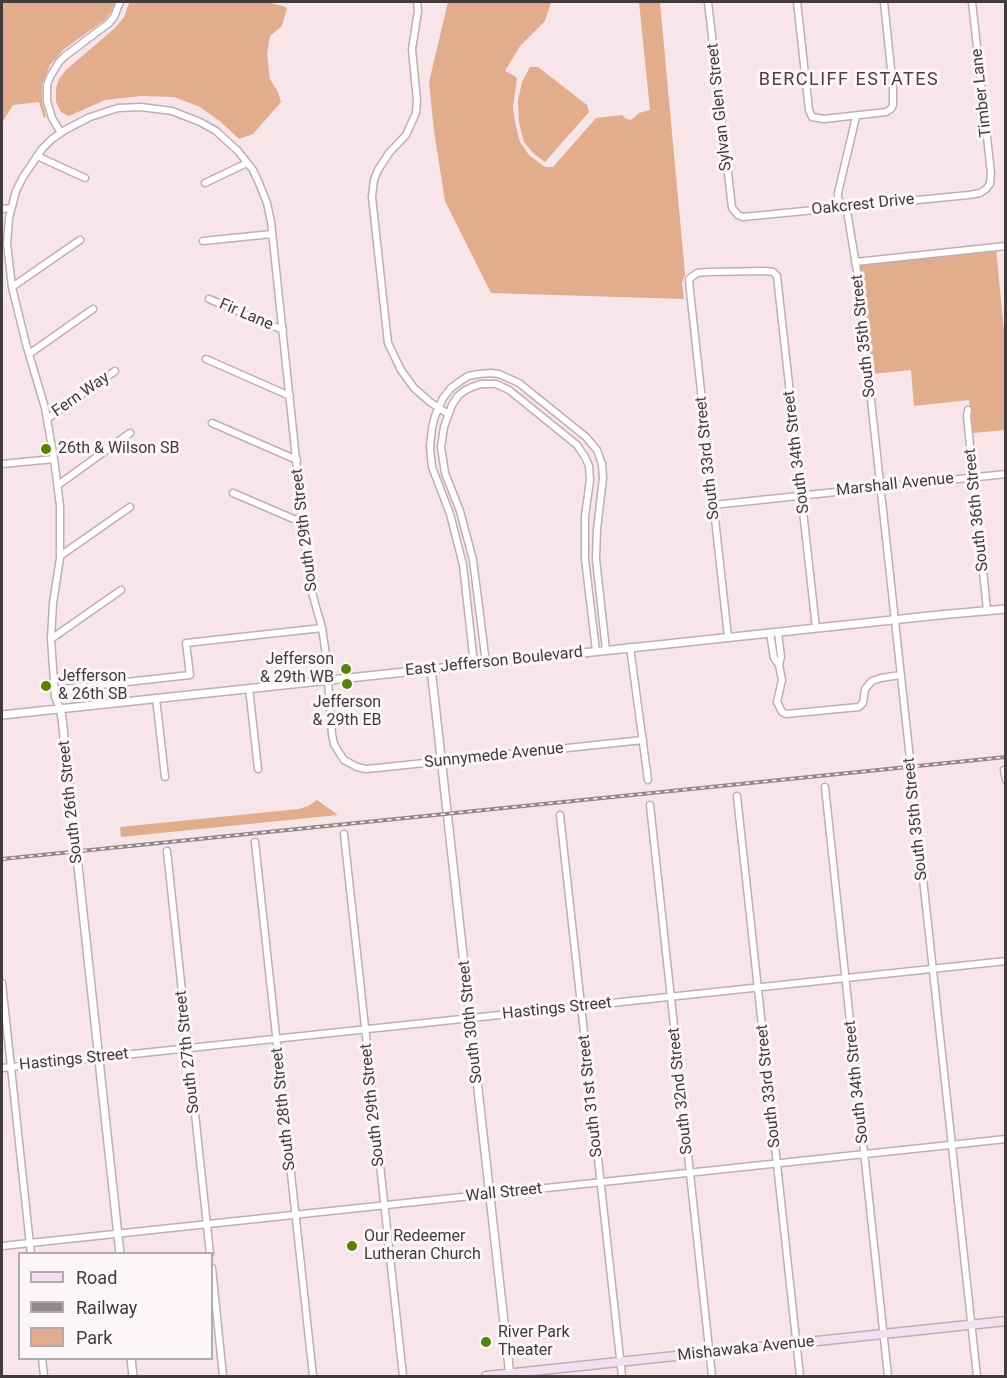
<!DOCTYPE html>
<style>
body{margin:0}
#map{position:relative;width:1007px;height:1378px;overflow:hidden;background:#f7e5ea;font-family:Roboto,sans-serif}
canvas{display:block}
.frame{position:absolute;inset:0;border:3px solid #423b3c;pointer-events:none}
.legend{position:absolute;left:18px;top:1252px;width:195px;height:108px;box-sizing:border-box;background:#fdf6f8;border:2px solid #b2abad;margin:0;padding:8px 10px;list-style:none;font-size:18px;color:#423b3c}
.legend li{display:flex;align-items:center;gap:12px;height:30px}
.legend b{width:30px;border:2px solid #b2abad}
</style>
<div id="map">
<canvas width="1007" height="1378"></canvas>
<div class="frame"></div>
<ul class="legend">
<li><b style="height:8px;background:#f2e0ef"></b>Road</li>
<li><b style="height:8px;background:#938789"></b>Railway</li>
<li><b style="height:16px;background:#e2ad8d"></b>Park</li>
</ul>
</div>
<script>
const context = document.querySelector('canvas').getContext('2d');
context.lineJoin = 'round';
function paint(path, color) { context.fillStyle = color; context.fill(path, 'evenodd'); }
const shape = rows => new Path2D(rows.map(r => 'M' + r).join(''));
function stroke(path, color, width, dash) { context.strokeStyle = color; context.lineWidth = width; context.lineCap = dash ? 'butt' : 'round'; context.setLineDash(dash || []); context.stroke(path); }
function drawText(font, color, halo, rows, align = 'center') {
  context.font = font + ' Roboto,sans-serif'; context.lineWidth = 6; context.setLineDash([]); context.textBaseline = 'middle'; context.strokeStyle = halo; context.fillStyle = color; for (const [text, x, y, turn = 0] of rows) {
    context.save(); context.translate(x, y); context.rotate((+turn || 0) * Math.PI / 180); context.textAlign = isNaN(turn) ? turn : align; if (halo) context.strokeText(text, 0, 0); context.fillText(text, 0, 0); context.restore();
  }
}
const green = shape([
 [2,2,115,2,111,12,105,20,64,49,50,65,42,85,42,102,46,116,44,118,39,102,13,105,2,123],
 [131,2,266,2,283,6,287,8,282,26,270,36,267,54,270,79,278,92,281,102,253,134,239,139,221,122,200,107,174,97,141,96,105,100,69,116,61,112,56,102,56,88,59,79,66,70,115,28,124,17,129,3],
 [448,2,551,2,545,21,520,46,505,71,515,76,517,79,513,107,515,122,520,142,529,155,545,167,553,167,596,118,622,115,626,119,631,120,639,113,650,110,639,2,660,2,685,274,682,283,684,299,491,293,445,201,434,131,429,82],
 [530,67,538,67,587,105,589,112,545,162,533,153,524,142,519,123,518,100,522,82],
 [996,248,1005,342,1005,430,973,433,969,400,914,406,911,370,872,374,860,263],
 [317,800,338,815,121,837,120,827,299,809,308,806]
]);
const minor = shape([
 [417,2,418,11,412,49,417,101,416,113,406,135,389,153,378,170,374,180,372,197,388,343,401,370,414,388,430,402,448,414],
 [708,2,732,208,738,215,743,217,969,195,980,193,986,189,990,184,991,173,972,2],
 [797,2,809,110,812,117,824,119,886,112,891,109,893,105,893,88,884,2],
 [856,117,838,193,838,199,847,211,857,271,977,1376],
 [61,133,52,118,47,101,47,85,50,77,59,62,65,56,109,23,114,17,120,2],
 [37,156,85,178],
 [205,183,247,163],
 [2,209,11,208],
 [203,241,272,234],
 [855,262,1006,246],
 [12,287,80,240],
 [209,299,283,330],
 [29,354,93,309],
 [206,359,290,396],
 [968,410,967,416,987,610],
 [47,419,115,371],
 [212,423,297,460],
 [2,464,54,459],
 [58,485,130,433],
 [233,493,303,523],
 [713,505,1006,474],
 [60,556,130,507],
 [778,632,781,657,779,665,782,680,777,702,782,712,786,714,859,707,863,703,865,689,872,681,881,678,900,675],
 [770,633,774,658,779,665],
 [728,637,690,291,689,279,697,273,707,272,766,271,773,272,777,276,816,628],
 [51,639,121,590],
 [630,647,648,780],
 [486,663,473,560,460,511,445,473,441,447,444,427,452,405,458,396,464,391,472,387,481,384,496,384,509,390,577,445,585,457,589,466,590,480,585,516,585,559,596,651],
 [474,664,463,565,450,514,432,467,430,447,432,428,435,416,443,398,451,388,459,382,468,376,479,374,491,373,499,374,519,383,586,437,597,450,602,464,603,478,597,529,596,559,606,650],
 [249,688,258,769],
 [55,690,190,675,186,643,322,628],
 [156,698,165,777],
 [60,708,55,697,51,639,53,603,60,558,60,506,54,459,45,408,26,344,12,287,7,244,9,218,16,191,23,177,42,149,52,139,65,130,90,117,118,108,141,107,172,111,200,122,216,131,238,151,253,170,259,183,267,203,271,222,309,582,322,628,326,655,332,734,334,744,340,754,344,760,357,767,366,769,377,768,643,740],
 [1004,770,1006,780],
 [825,787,888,1376],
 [737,796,800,1376],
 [650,805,712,1376],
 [560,815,622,1376],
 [344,834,403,1376],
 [255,842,313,1376],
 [167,851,210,1254],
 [2,983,31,1254],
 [2,1068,1006,961],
 [2,1246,1006,1139],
 [212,1268,223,1376],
 [42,1358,44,1376]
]);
const tertiary = shape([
 [431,668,510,1376],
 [60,708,62,718,120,1254],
 [2,715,939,615,1006,609],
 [131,1358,133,1376]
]);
const secondary = shape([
 [486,1376,1006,1321]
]);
const rail = shape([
 [2,859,1006,757]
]);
const markers = [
 [46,449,6,"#56820c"],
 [346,669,6,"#56820c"],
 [347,684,6,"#56820c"],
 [46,686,6,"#56820c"],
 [352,1246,6,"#56820c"],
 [486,1342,6,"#56820c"]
];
const streetNames = [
 ["Timber Lane",982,93,-96],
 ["Sylvan Glen Street",720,107,-96],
 ["Oakcrest Drive",863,205,-6],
 ["Fir Lane",246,315,23],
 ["South 35th Street",864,336,-96],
 ["Fern Way",81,395,-35],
 ["South 34th Street",797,452,-97],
 ["South 33rd Street",708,458,-96],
 ["Marshall Avenue",895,485,-6],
 ["South 36th Street",977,510,-96],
 ["South 29th Street",305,530,-97],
 ["East Jefferson Boulevard",494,662,-6],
 ["Sunnymede Avenue",494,756,-6],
 ["South 26th Street",71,802,-96],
 ["South 35th Street",916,819,-96],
 ["Hastings Street",557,1009,-6],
 ["South 30th Street",471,1022,-96],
 ["South 27th Street",188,1052,-96],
 ["Hastings Street",74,1060,-6],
 ["South 34th Street",857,1082,-96],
 ["South 33rd Street",769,1086,-96],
 ["South 32nd Street",681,1091,-96],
 ["South 31st Street",591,1096,-96],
 ["South 29th Street",373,1105,-96],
 ["South 28th Street",284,1109,-96],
 ["Wall Street",504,1193,-6],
 ["Mishawaka Avenue",746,1349,-6]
];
const poiNames = [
 ["26th & Wilson SB",58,449],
 ["Jefferson",334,660,"right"],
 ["& 29th WB",334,678,"right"],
 ["Jefferson",58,677],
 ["& 26th SB",58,695],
 ["Jefferson",347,703,"center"],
 ["& 29th EB",347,721,"center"],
 ["Our Redeemer",364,1237],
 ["Lutheran Church",364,1255],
 ["River Park",498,1333],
 ["Theater",498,1351]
];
const neighbourhoodNames = [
 ["BERCLIFF ESTATES",849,80]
];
paint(green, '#e2ad8d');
stroke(minor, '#bfaeb2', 9);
stroke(tertiary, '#bfaeb2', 10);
stroke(secondary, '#bfaeb2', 11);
stroke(minor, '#fff', 6);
stroke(tertiary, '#fff', 7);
stroke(secondary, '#f2e0ef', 8);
stroke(rail, '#938789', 4);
stroke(rail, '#fdf6f8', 1.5, [4.5]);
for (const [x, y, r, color] of markers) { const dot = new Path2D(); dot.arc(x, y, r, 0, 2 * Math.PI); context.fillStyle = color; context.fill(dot); stroke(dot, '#fdf6f8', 2); }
drawText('16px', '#423b3c', '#fdf6f8', streetNames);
drawText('16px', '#423b3c', '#fdf6f8', poiNames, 'left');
context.letterSpacing = '1.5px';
drawText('18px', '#4c3e42', '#fdf6f8', neighbourhoodNames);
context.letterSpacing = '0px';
</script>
